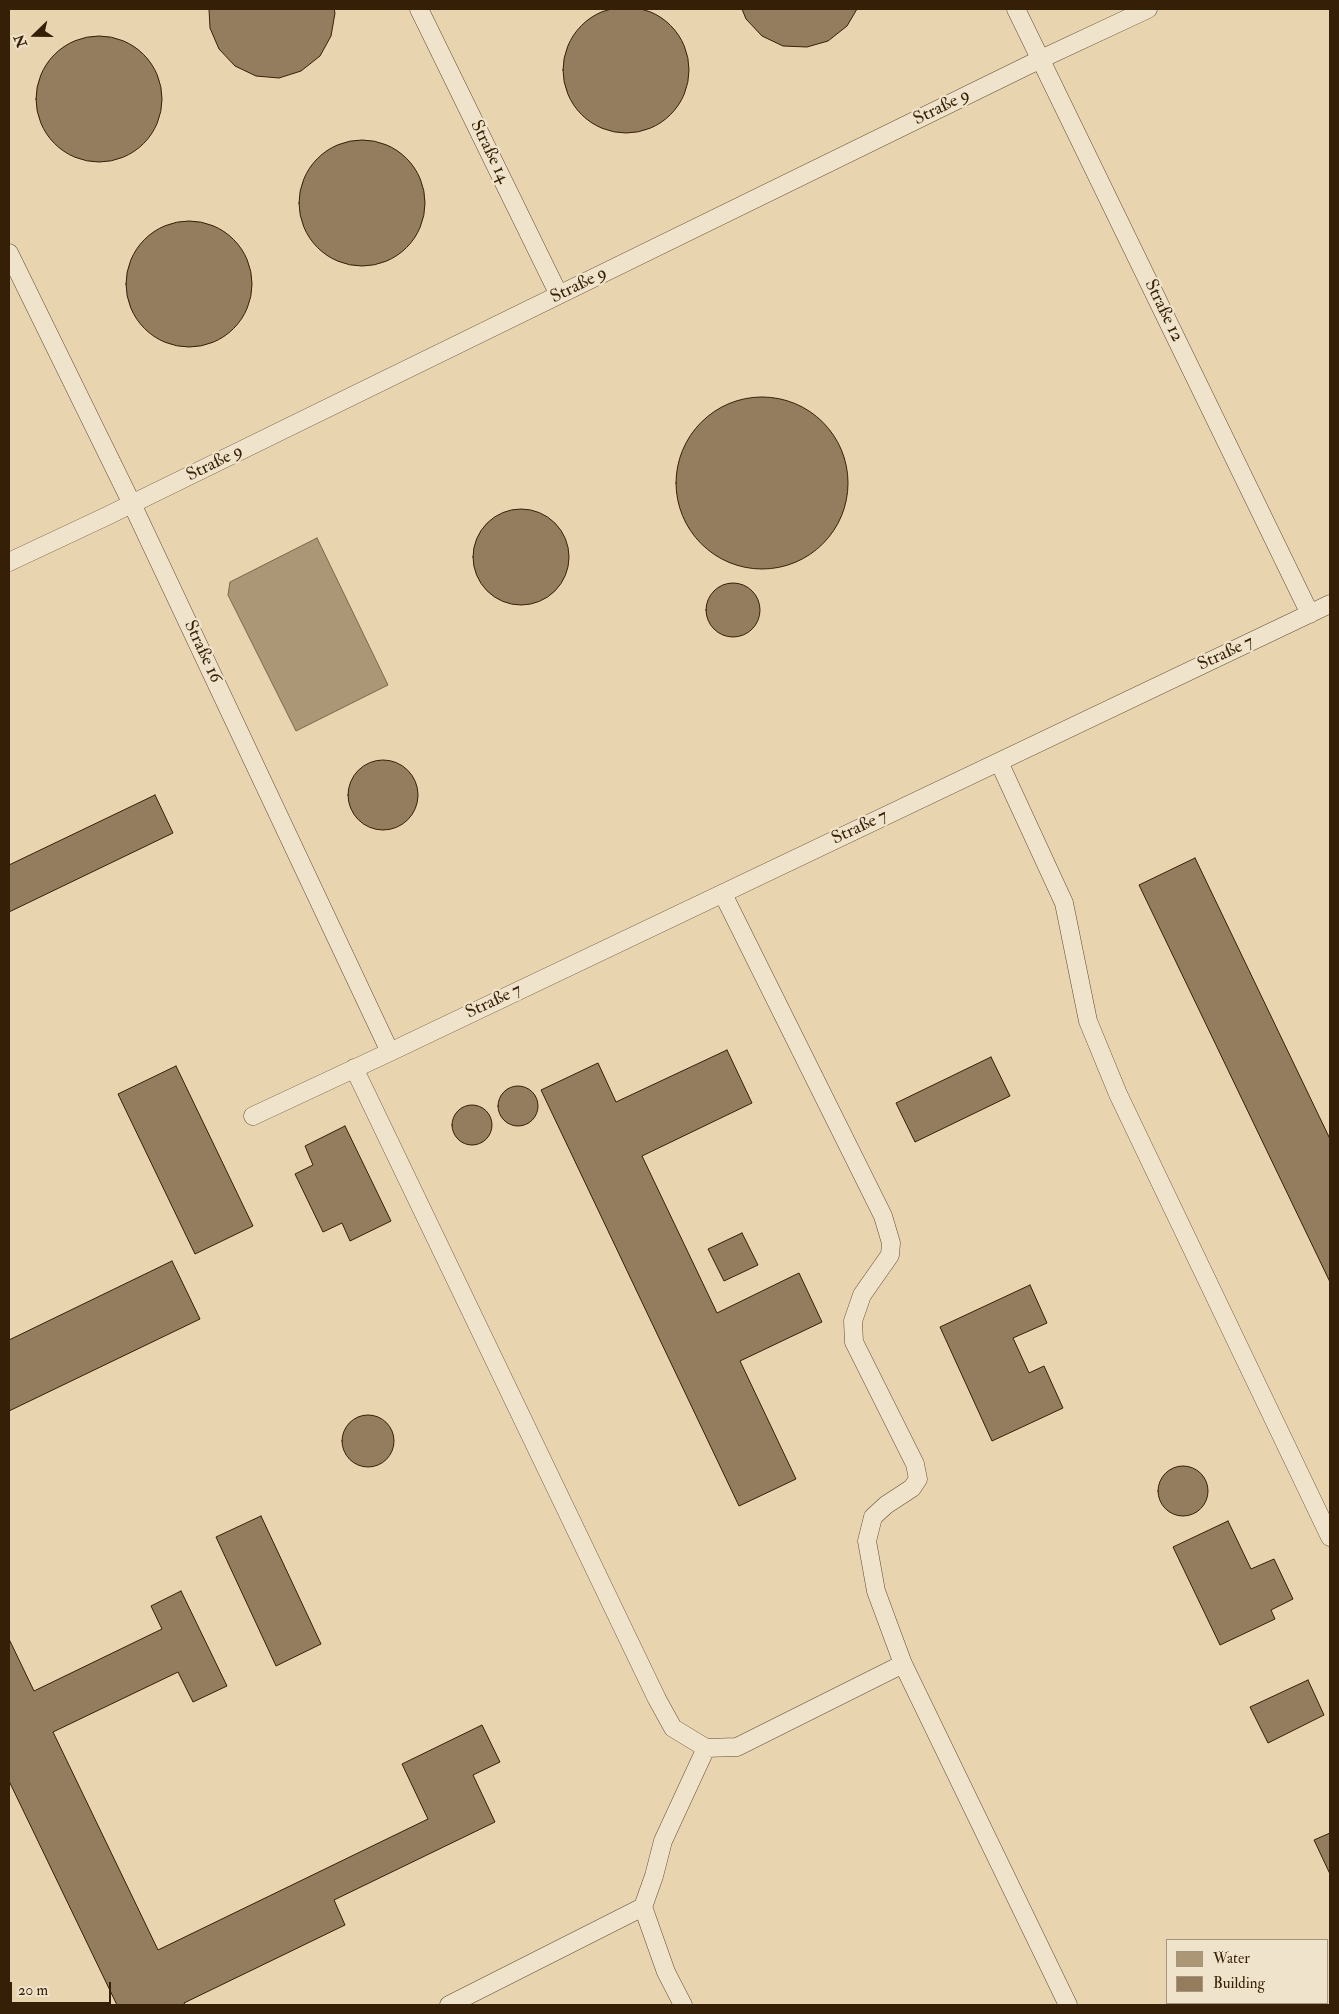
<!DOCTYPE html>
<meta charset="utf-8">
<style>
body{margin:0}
#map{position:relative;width:1339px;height:2014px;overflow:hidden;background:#e8d4af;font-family:"IM FELL Double Pica",serif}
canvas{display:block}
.frame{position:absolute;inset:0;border:10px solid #361f07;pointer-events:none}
.legend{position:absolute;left:1166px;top:1939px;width:162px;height:65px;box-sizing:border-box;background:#f0e3cb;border:1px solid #a6957d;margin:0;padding:6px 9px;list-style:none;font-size:15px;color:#361f07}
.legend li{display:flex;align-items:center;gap:10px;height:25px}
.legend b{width:25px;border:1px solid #a6957d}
.north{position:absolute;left:10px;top:10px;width:50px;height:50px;-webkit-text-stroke:4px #f0e3cb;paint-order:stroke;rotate:248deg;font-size:14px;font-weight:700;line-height:20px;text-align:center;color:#361f07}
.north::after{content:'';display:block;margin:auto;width:18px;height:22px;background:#361f07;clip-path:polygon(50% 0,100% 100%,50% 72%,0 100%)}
.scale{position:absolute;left:10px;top:1982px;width:101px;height:22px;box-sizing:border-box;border:2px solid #361f07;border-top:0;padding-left:6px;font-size:15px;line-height:18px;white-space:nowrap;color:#361f07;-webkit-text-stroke:4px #f0e3cb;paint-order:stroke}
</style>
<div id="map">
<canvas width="1339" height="2014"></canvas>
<div class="frame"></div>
<ul class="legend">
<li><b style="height:14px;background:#ab9676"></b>Water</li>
<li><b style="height:14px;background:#937d5e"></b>Building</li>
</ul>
<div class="north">N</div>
<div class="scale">20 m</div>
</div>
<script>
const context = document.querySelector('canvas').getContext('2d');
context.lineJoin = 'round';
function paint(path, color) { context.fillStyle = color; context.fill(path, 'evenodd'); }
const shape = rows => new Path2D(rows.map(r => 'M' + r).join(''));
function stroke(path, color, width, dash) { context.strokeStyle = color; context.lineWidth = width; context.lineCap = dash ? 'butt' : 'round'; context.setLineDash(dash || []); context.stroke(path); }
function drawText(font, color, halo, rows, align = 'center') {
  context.font = font + ' "IM FELL Double Pica",serif'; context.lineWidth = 4.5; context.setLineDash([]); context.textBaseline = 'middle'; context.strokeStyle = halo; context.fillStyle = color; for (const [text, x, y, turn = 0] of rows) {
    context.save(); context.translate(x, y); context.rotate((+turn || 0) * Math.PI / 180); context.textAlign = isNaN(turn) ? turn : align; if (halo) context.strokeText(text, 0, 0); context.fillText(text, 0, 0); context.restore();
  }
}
const water = shape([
 [317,538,388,685,296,731,228,595,230,582,317,538]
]);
const building = shape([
 '563 70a63 63 0 1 1 126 0a63 63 0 1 1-126 0Z',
 [209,9,334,9,335,13,331,36,320,56,301,71,279,78,256,76,235,66,219,49,210,28,209,9],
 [742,9,857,9,847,26,828,41,807,47,783,46,762,36,746,19,742,9],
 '36 99a63 63 0 1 1 126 0a63 63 0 1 1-126 0Z',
 '299 203a63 63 0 1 1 126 0a63 63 0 1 1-126 0Z',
 '126 284a63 63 0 1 1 126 0a63 63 0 1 1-126 0Z',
 '676 483a86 86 0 1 1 172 0a86 86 0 1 1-172 0Z',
 '473 557a48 48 0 1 1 96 0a48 48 0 1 1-96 0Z',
 '706 610a27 27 0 1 1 54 0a27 27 0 1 1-54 0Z',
 '348 795a35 35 0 1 1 70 0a35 35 0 1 1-70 0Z',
 [155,795,173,833,9,912,9,865,155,795],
 [1195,858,1330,1139,1330,1282,1139,885,1195,858],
 [727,1050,752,1103,642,1156,717,1313,799,1273,822,1322,740,1361,796,1479,739,1506,541,1090,598,1063,616,1102,727,1050],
 [991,1057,1010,1096,915,1142,896,1103,991,1057],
 [176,1066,253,1226,195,1254,118,1094,176,1066],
 '498 1106a20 20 0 1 1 40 0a20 20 0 1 1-40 0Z',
 '452 1125a20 20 0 1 1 40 0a20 20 0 1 1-40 0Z',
 [345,1126,391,1221,350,1241,342,1223,323,1232,295,1174,313,1165,305,1146,345,1126],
 [742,1233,758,1265,724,1281,708,1249,742,1233],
 [172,1261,200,1319,9,1411,9,1340,172,1261],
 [1030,1285,1047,1323,1013,1338,1029,1373,1044,1366,1063,1408,992,1441,940,1327,1030,1285],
 '342 1441a26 26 0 1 1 52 0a26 26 0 1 1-52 0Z',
 '1158 1491a25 25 0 1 1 50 0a25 25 0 1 1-50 0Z',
 [261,1516,321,1644,276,1666,216,1537,261,1516],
 [1228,1521,1251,1569,1274,1559,1293,1599,1271,1610,1275,1619,1220,1645,1173,1547,1228,1521],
 [181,1591,227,1686,193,1702,178,1672,53,1732,158,1950,428,1819,402,1764,482,1725,500,1762,473,1775,495,1822,334,1900,345,1925,184,2003,185,2005,117,2005,9,1781,9,1639,34,1691,162,1629,151,1606,181,1591],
 [1308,1680,1324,1715,1268,1743,1250,1707,1308,1680],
 [1330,1833,1330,1874,1314,1840,1330,1833]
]);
const service = shape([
 [419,9,559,295],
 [1016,9,1310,614],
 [9,253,132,504,390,1052],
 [9,562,107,516,1041,59,1148,9],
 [999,762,1064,903,1088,1021,1118,1094,1330,1537],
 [723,894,883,1216,891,1243,890,1255,862,1295,853,1321,854,1342,915,1464,918,1479,912,1488,886,1505,873,1517,867,1541,876,1591,903,1664,1068,2005],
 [354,1068,657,1699,673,1728,706,1748,737,1747,903,1664],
 [253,1116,390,1052,1330,604],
 [449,2005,643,1907],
 [683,2005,666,1972,643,1907,654,1876,663,1841,706,1748]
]);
const streetNames = [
 ["Straße 9",942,108,-26],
 ["Straße 14",489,152,64],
 ["Straße 9",579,286,-26],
 ["Straße 12",1163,311,64],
 ["Straße 9",215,464,-26],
 ["Straße 16",202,652,65],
 ["Straße 7",1226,654,-25],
 ["Straße 7",860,828,-25],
 ["Straße 7",494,1002,-25]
];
paint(water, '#ab9676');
stroke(water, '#7c664a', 1);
paint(building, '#937d5e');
stroke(building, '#361f07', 1);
stroke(service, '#624c31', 19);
stroke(service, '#f0e3cb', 18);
drawText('18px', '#361f07', '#f0e3cb', streetNames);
</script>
